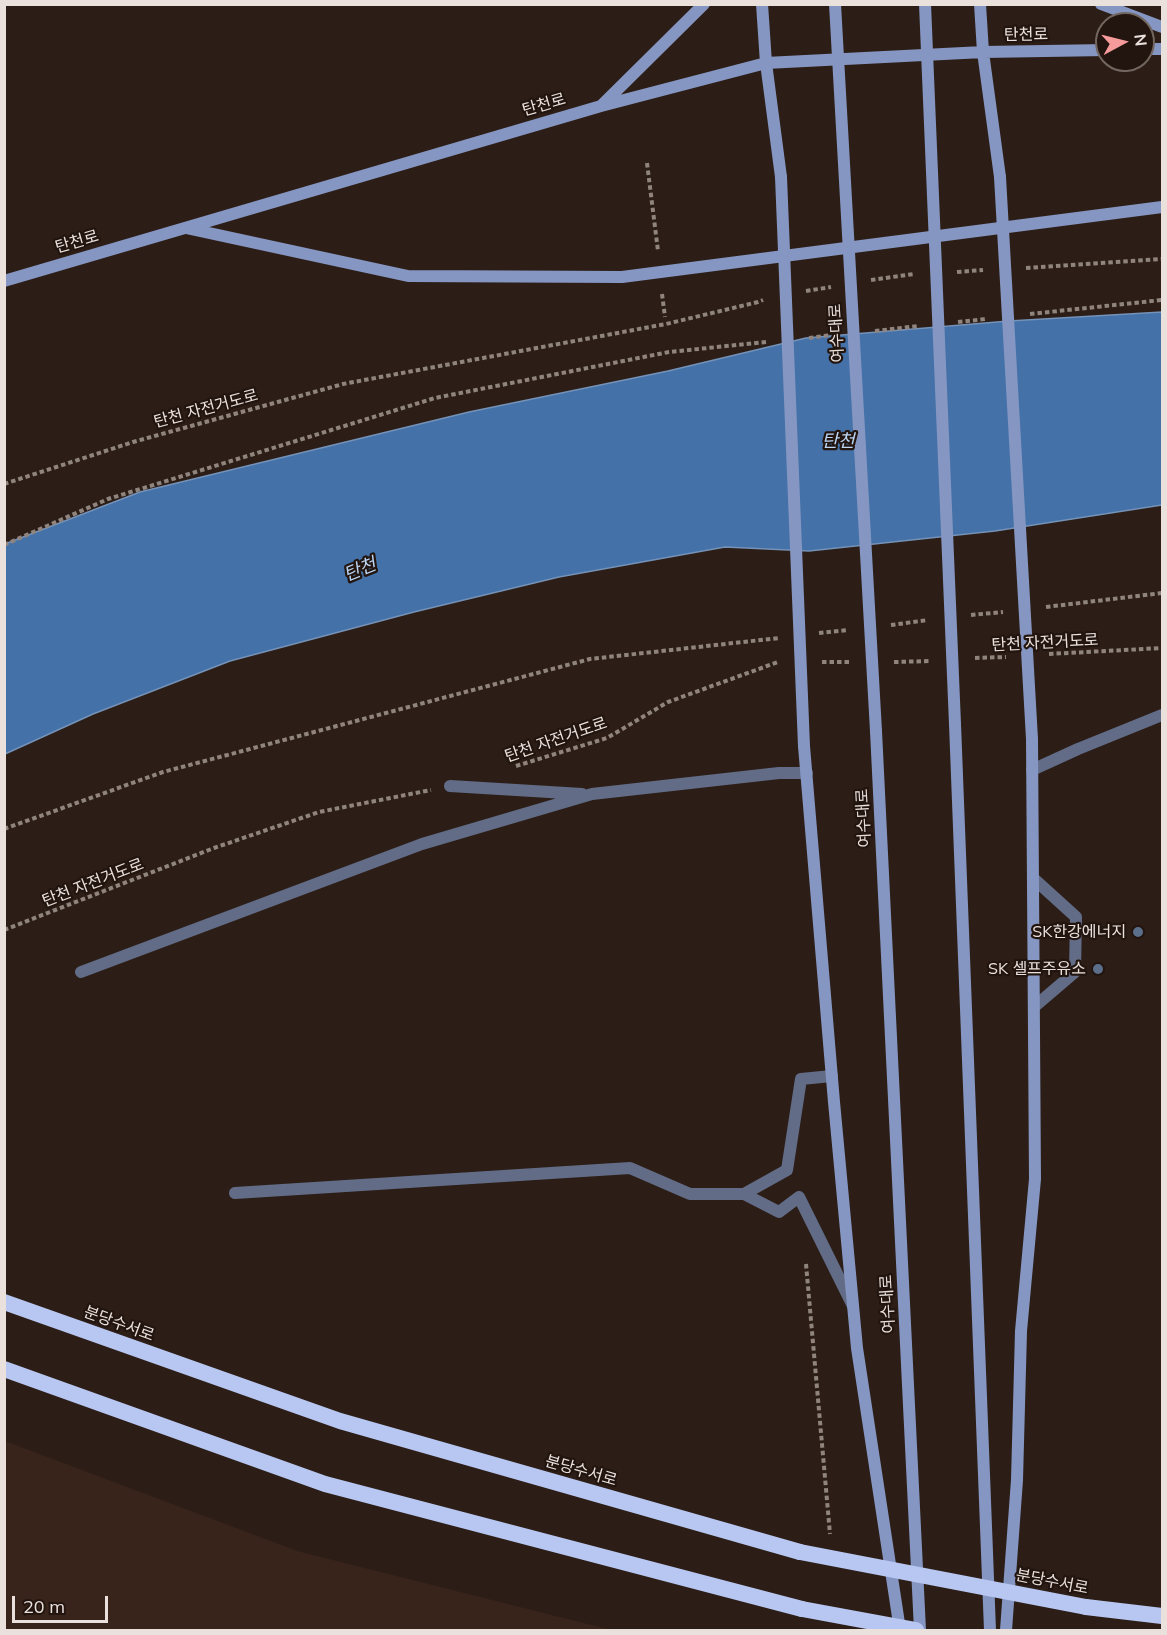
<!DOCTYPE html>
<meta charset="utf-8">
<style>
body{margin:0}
#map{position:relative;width:1167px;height:1635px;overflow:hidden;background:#2c1e17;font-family:Mulish,sans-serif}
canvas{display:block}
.frame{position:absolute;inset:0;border:6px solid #eae0dc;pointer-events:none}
.north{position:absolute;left:1095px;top:12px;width:60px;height:60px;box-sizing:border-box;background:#22140e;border:2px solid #726660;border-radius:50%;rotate:83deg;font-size:16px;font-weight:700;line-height:24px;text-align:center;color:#eae0dc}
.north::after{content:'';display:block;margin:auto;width:21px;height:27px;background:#f59b9b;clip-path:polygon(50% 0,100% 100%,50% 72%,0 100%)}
.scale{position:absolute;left:12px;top:1596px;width:96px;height:27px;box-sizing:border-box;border:3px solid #eae0dc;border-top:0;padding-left:8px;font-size:18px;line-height:21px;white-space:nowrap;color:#eae0dc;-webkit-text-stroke:4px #22140e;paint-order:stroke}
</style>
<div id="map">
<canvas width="1167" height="1635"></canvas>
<div class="frame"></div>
<div class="north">N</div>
<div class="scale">20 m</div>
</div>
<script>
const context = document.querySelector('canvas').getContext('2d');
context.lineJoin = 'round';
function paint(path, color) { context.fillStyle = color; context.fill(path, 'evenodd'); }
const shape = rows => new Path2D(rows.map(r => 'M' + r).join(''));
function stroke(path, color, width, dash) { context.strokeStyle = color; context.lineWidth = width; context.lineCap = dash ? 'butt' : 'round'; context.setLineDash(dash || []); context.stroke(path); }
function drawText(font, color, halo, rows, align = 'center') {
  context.font = font + ' Mulish,"Noto Sans KR",sans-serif'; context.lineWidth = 4.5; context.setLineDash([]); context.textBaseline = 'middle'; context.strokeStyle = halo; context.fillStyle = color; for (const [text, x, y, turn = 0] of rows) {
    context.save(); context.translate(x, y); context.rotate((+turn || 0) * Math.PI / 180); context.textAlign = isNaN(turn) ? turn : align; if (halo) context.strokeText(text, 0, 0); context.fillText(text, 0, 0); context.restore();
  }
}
const built = shape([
 [5,1441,297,1551,611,1630,5,1630]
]);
const water = shape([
 [1162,312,1162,505,995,531,809,551,725,547,559,577,414,612,230,661,93,714,5,754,5,544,140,492,469,412,668,371,806,338,1009,321,1162,312]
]);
const path = shape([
 [647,163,658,251],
 [1026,268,1162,259],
 [957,272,983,270],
 [871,280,914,274],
 [806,291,831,287],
 [662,294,665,317],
 [1030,314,1162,300],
 [958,322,986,319],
 [875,331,918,326],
 [809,338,831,335],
 [4,484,133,442,343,384,666,324,758,302,763,300],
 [4,545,108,499,435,398,669,352,766,342],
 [1046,607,1162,593],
 [971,615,1003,612],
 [891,625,928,620],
 [819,633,848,630],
 [1049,654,1162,648],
 [975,658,1006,657],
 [822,662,850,662],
 [894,662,931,661],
 [516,766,607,738,668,702,778,662],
 [4,829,163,772,590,659,779,638],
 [4,930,214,848,319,812,431,790],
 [806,1264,830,1534]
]);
const service = shape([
 [1032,770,1078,749,1162,715],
 [450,786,582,794],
 [1033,878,1076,917,1075,972,1034,1007],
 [81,972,422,844,592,794,779,773,807,773],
 [235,1193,630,1168,690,1194,744,1194,779,1212,799,1197,853,1306],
 [744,1194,787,1170,801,1079,832,1076]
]);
const secondary = shape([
 [762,4,766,63,781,177],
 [980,4,983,52,1000,177],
 [1101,4,1162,27],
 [1143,49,1162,49],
 [602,105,704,4],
 [186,228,408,276,622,277,1162,207],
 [4,281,601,106,766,63,983,52,1107,50],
 [955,724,990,1630],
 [876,731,920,1630],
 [804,746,834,1102,857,1348,900,1630],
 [1006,1630,1017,1480,1021,1331,1035,1179,1032,739]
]);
const trunk = shape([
 [4,1302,340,1421,800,1552],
 [4,1369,325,1484,802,1609],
 [1086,1607,1162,1616]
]);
const secondaryBridge = shape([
 [835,4,876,731],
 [925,4,955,724],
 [781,177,804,746],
 [1000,177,1032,739]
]);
const trunkBridge = shape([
 [800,1552,1086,1607],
 [802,1609,916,1630]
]);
const markers = [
 [1138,932,6,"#5c6f8a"],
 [1098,969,6,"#5c6f8a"]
];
const streetNames = [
 ["탄천로",1026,35,-1],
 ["탄천로",544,105,-16],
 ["탄천로",77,242,-16],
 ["여수대로",837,333,-93],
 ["탄천 자전거도로",206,409,-15],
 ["탄천 자전거도로",1045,643,-3],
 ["탄천 자전거도로",556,740,-19],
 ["여수대로",864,818,-93],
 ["탄천 자전거도로",93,883,-21],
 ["여수대로",888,1304,-93],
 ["분당수서로",119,1324,20],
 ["분당수서로",581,1471,16],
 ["분당수서로",1052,1582,11]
];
const poiNames = [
 ["SK한강에너지",1126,932],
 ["SK 셀프주유소",1086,969]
];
const waterNames = [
 ["탄천",838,442],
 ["탄천",360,570,-22]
];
paint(built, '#38241b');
paint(water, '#4371a8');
stroke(water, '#7592b8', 1.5);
stroke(path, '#8f847e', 4, [4.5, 3]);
stroke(service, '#626c87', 12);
stroke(secondary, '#8696c2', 12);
stroke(trunk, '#b8c7f1', 16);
stroke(secondaryBridge, '#8696c2', 12);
stroke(trunkBridge, '#b8c7f1', 16);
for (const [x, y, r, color] of markers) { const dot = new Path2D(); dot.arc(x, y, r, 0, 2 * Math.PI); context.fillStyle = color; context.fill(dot); stroke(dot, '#22140e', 2); }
drawText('16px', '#eae0dc', '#22140e', streetNames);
drawText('16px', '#eae0dc', '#22140e', poiNames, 'right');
drawText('italic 18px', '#bbd5f4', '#22140e', waterNames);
</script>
